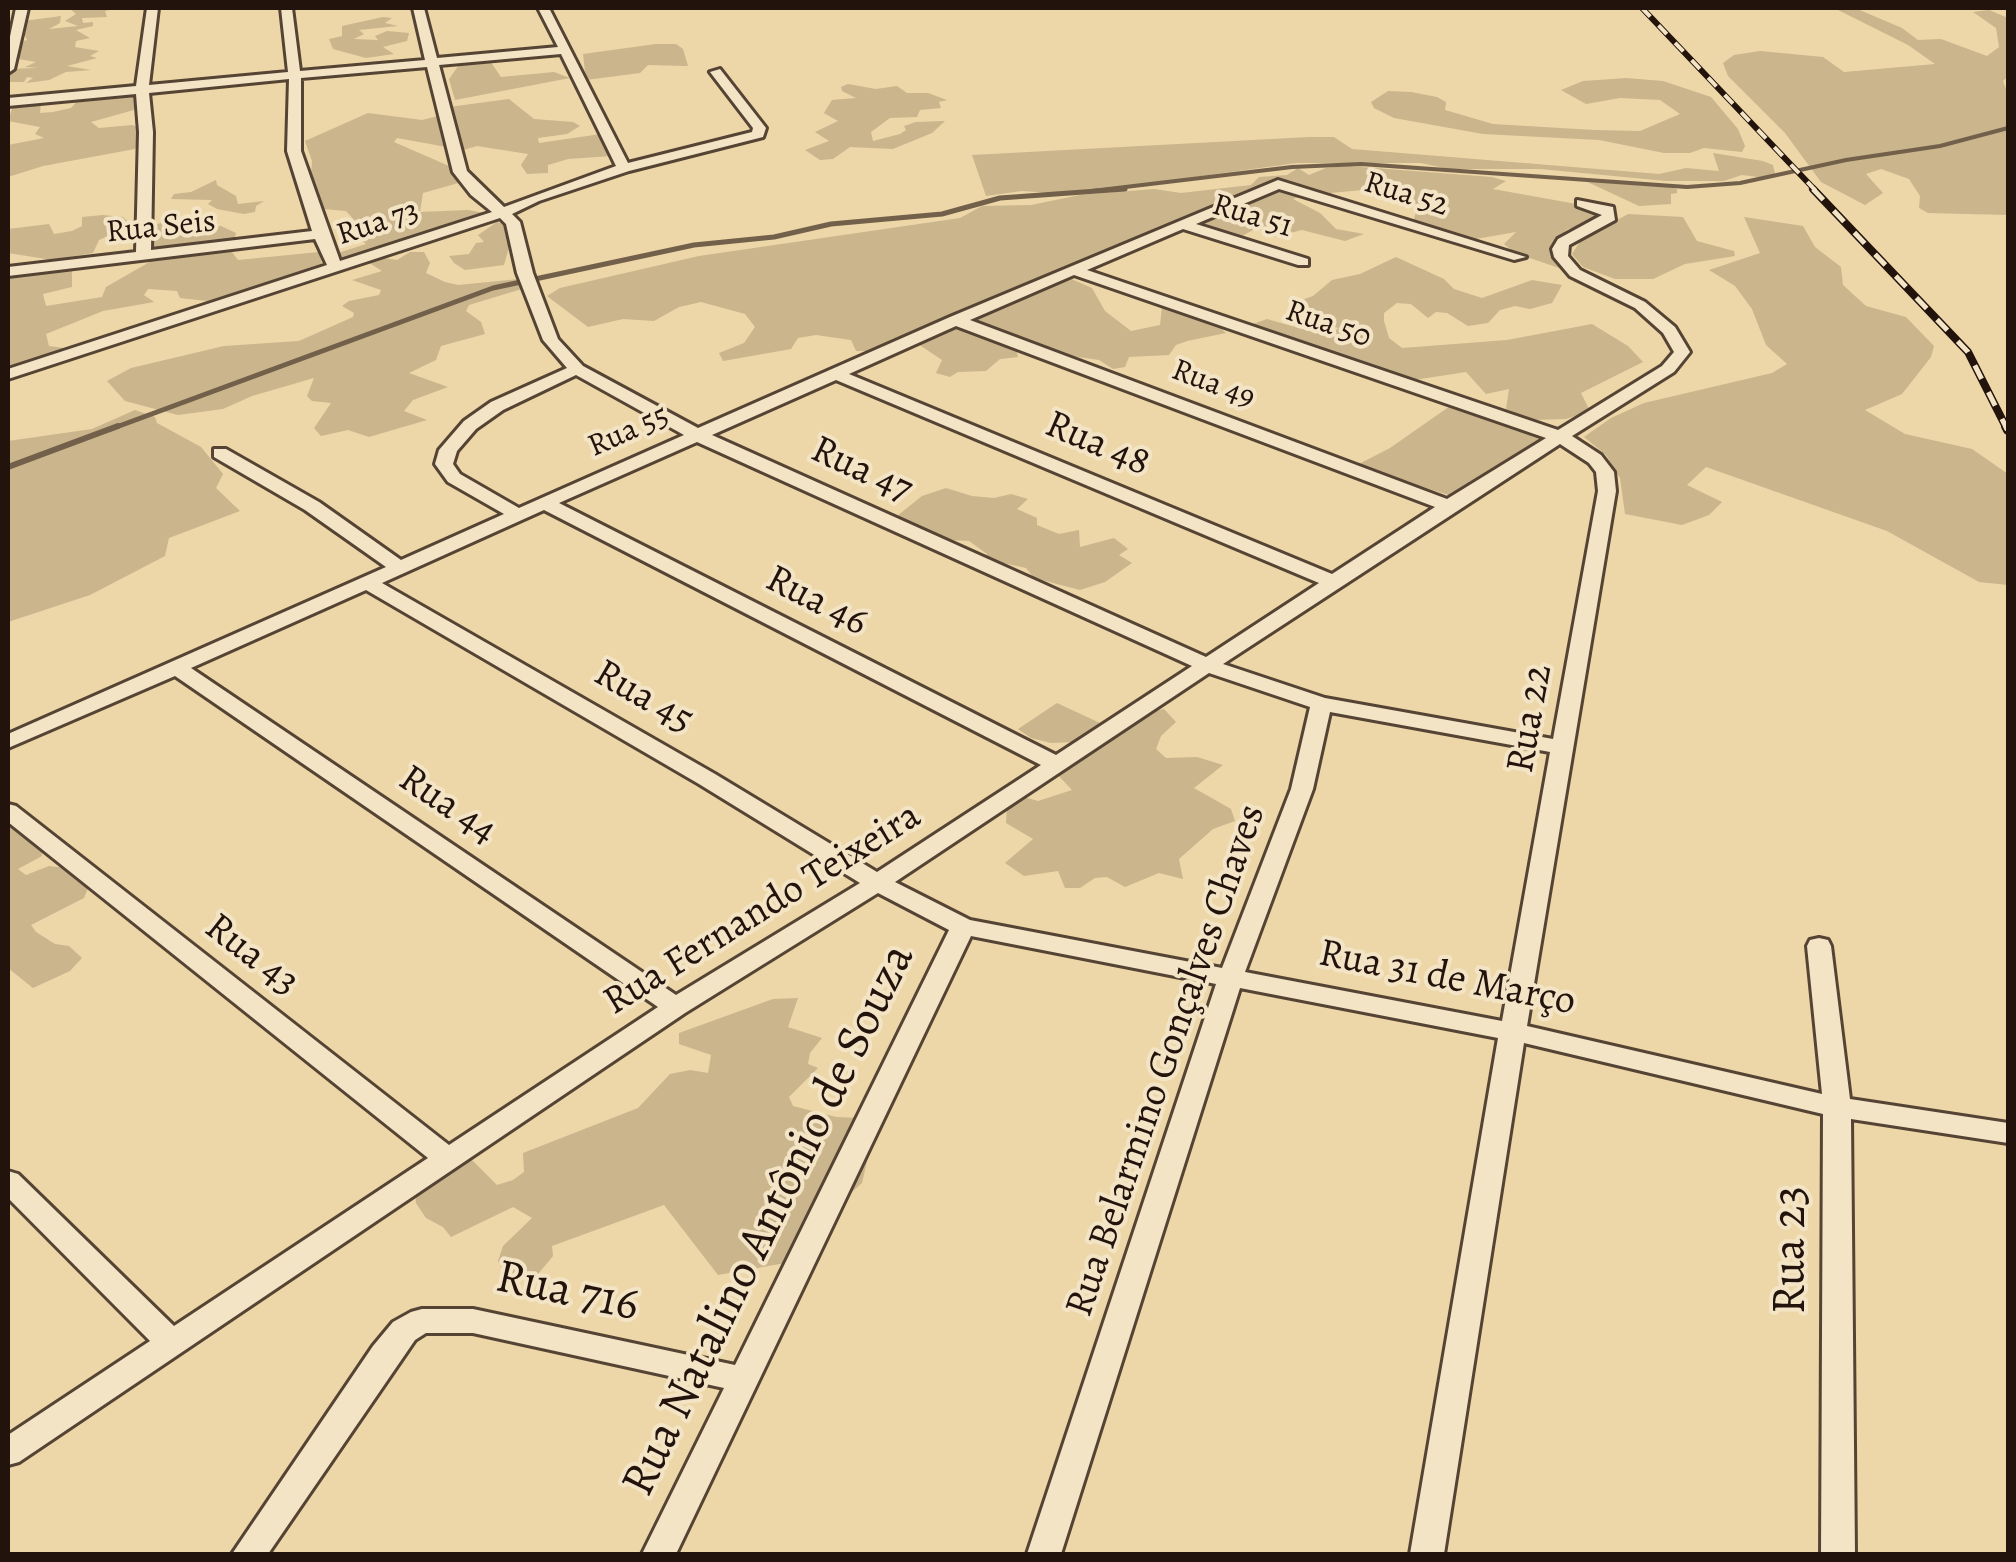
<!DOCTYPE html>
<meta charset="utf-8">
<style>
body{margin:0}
#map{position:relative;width:2016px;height:1562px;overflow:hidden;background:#edd6a7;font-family:Alegreya,serif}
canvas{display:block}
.frame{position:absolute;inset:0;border:10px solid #22130d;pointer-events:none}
</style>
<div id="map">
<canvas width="2016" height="1562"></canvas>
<div class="frame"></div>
</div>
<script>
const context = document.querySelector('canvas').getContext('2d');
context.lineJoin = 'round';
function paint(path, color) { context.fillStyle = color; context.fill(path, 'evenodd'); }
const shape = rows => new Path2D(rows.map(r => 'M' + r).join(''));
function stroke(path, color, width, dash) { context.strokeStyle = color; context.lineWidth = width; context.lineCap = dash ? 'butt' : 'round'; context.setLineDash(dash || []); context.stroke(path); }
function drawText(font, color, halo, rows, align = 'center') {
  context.font = font + ' Alegreya,serif'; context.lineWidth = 8; context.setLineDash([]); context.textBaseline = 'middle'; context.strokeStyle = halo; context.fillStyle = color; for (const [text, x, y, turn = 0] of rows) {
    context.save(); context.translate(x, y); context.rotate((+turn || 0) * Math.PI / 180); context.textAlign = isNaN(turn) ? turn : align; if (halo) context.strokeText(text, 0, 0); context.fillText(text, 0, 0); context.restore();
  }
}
const green = shape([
 [69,8,120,8,105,11,107,17,82,18,83,23,93,22,93,26,76,30,90,38,76,41,75,47,99,51,90,56,97,58,67,66,91,70,66,72,49,80,26,83,33,78,27,77,24,82,9,82,8,69,39,68,25,67,36,62,13,58,15,44,27,40,25,36,17,35,24,21,61,16,60,23,49,29,78,26,65,21,76,14],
 [1834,8,1855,8,1902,28,1918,40,1941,39,1987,56,1999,47,1996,28,1973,12,1989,10,2008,18,2008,76,2003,81,2008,94,2008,215,1928,213,1919,208,1920,196,1909,179,1881,169,1866,174,1883,193,1865,205,1821,182,1785,133,1728,76,1723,63,1734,55,1760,51,1823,57,1844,72,1935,64,1908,45],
 [383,17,392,18,385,23,398,26,359,30,364,34,354,39,378,40,375,36,387,31,409,33,407,41,383,47,394,54,366,58,333,49,329,39,342,36,342,26],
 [656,44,676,44,683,49,688,66,648,65,640,73,586,80,583,54],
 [490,61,501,77,554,72,570,78,455,100,449,79,459,65],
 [1626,78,1663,81,1711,97,1738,129,1745,146,1742,152,1704,148,1690,153,1664,153,1599,140,1483,134,1394,118,1374,108,1371,102,1388,91,1411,92,1437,97,1446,102,1445,110,1493,124,1594,130,1640,131,1680,114,1660,100,1620,98,1586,104,1561,90,1583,81],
 [848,84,876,89,897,86,907,93,928,93,947,100,939,102,941,108,920,110,917,117,890,118,871,132,873,141,900,134,906,130,904,126,916,122,945,121,932,133,893,149,850,147,833,159,820,160,805,150,829,141,815,132,838,121,824,113,832,100,856,98,842,91,841,87],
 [127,93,136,96,141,108,91,122,99,128,132,125,143,129,135,149,43,166,8,177,8,145,44,138,35,134,40,127,8,121,13,106,41,103,40,113,53,112,71,108,79,99],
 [509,99,534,119,573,122,580,126,567,134,538,138,539,143,601,134,612,156,568,159,548,165,548,173,527,174,521,165,528,154,477,146,463,150,397,138,394,142,449,166,462,182,423,193,420,212,468,210,490,214,346,261,335,254,366,244,357,236,366,233,346,211,323,209,310,187,312,161,305,141,368,113,422,120,438,116,449,107],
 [1309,137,1334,137,1352,149,1659,174,1686,168,1719,171,1713,153,1763,161,1773,165,1775,174,1766,178,1742,175,1724,181,1666,181,1540,169,1448,169,1421,163,1297,163,1068,194,1022,191,986,196,972,155],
 [1348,166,1492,177,1506,181,1493,189,1593,207,1604,215,1589,225,1568,229,1555,239,1562,269,1515,253,1504,244,1516,232,1464,241,1413,223,1417,207,1410,202,1373,196,1363,190,1330,193,1270,183,1268,187,1299,197,1293,199,1320,213,1336,229,1364,234,1345,241,1302,230,1274,237,1257,228,1238,238,1183,222,1172,223,873,351,856,351,851,340,816,335,798,338,791,349,723,361,719,353,744,343,755,327,745,314,701,302,679,307,654,321,623,319,588,327,547,296,560,288,699,256,960,218,982,206,1031,205,1080,195,1154,189,1181,193,1251,185,1259,177,1287,175,1298,168,1309,175,1326,168],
 [1581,179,1658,184,1677,189,1677,193,1671,194,1671,204,1639,206],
 [216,180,217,185,236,196,238,204,264,201,256,206,255,212,244,214,217,209,208,204,212,200,171,199,174,194,191,192],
 [1628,214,1683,217,1697,241,1734,251,1735,256,1685,264,1653,279,1615,279,1583,267,1572,254,1581,240],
 [103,215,123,217,131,225,99,240,93,253,52,260,8,253,8,229,49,224,54,234,72,231,82,226,82,217],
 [185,217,191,227,221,226,236,233,233,245,150,253,145,227],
 [1744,217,1803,226,1815,247,1841,267,1843,285,1866,306,1906,317,1934,346,1931,357,1902,394,1865,410,1905,434,1972,449,2008,474,2008,585,1979,582,1887,531,1706,467,1687,485,1722,502,1709,515,1682,525,1625,514,1620,478,1606,455,1584,437,1611,418,1644,403,1772,373,1787,364,1766,345,1752,309,1735,286,1709,270,1760,253],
 [497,222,508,225,511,240,504,265,465,270,454,263,449,256,469,254,476,243,484,242,478,235],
 [232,252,238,260,319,252,323,268,216,302,180,298,177,291,148,289,144,295,154,302,103,311,46,334,49,346,64,348,8,370,8,277,72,269,72,287,43,294,46,306,102,297,106,287,153,260],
 [410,252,424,252,430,263,426,273,445,282,458,285,519,279,525,288,469,305,466,311,481,322,485,334,441,346,436,360,409,373,448,387,413,400,404,411,427,420,369,437,348,430,321,436,314,428,331,403,312,401,307,396,314,378,252,396,223,409,178,415,125,401,107,381,131,368,224,346,299,341,353,317,354,313,342,306,349,301,379,295,381,290,352,280,382,271,368,262,376,257,397,260],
 [1396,257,1444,279,1454,289,1482,298,1532,280,1562,285,1552,303,1530,309,1515,306,1500,310,1488,323,1468,326,1447,313,1436,312,1428,318,1411,304,1397,303,1384,313,1384,321,1389,338,1402,348,1507,340,1592,324,1628,346,1643,362,1581,393,1590,411,1566,419,1533,420,1506,409,1509,389,1486,394,1466,372,1401,382,1351,358,1253,324,1267,319,1330,337,1338,328,1297,313,1293,303,1313,296,1332,280,1360,274],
 [1069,278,1092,288,1105,311,1131,331,1160,325,1162,307,1216,324,1226,333,1187,341,1176,345,1169,355,1129,357,1125,367,1113,369,1099,360,1016,348,1018,357,1000,359,986,371,958,372,950,377,936,373,942,360,915,342],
 [1453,404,1541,434,1543,440,1452,496,1355,466,1390,448],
 [135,410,155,417,157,423,201,447,223,474,216,488,240,511,169,538,165,556,90,595,8,622,8,441,92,429],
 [946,488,972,496,994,498,1011,494,1028,499,1017,509,1037,518,1037,525,1059,534,1079,530,1080,547,1114,538,1128,549,1119,555,1132,563,1105,582,1080,590,1034,578,1026,568,985,559,987,554,969,541,948,540,897,516,922,496],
 [1057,703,1100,723,1164,709,1176,722,1161,736,1156,749,1166,758,1197,757,1223,765,1194,788,1231,809,1235,821,1213,829,1179,859,1183,879,1159,873,1125,887,1107,877,1095,878,1080,888,1065,888,1058,871,1024,876,1005,863,1033,839,1006,823,1007,807,1020,796,1038,801,1072,790,1057,774,1081,752,1074,742,1051,743,1031,738,1018,729],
 [8,812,29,819,34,824,24,838,41,845,42,856,18,869,26,875,49,866,66,868,90,883,84,898,31,925,36,932,55,944,69,946,82,958,70,971,33,988,8,968],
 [798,998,788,1027,822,1038,810,1053,808,1064,818,1068,789,1097,793,1106,836,1117,862,1118,868,1157,862,1183,833,1209,791,1262,718,1275,664,1205,552,1246,553,1256,533,1280,507,1276,498,1261,503,1246,532,1218,513,1207,451,1237,443,1227,426,1218,416,1203,415,1193,471,1159,497,1185,513,1180,524,1172,523,1153,638,1108,670,1074,690,1070,708,1073,711,1055,679,1044,679,1033,773,999]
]);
const streamFar2 = shape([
 [1092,191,1292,167,1361,164,1687,187,1740,183,1846,160,1940,146,2008,128]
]);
const streamFar1 = shape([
 [111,429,493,288,694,245,774,237,831,224,942,214,1000,198,1125,189]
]);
const stream = shape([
 [8,467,118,426]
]);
const minor = shape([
 [16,8,28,8,14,69,8,73,8,46,16,8],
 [147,8,158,8,149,85,288,72,281,8,292,8,300,71,425,60,413,8,424,8,437,58,558,47,538,8,549,8,628,163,752,132,753,128,710,72,720,69,766,128,763,137,629,171,539,201,512,214,520,222,533,273,558,339,583,366,698,428,950,317,1278,180,1526,257,1514,260,1279,189,1196,224,1308,259,1308,265,1298,265,1183,229,1087,270,1558,430,1662,366,1674,352,1663,333,1635,308,1570,276,1554,257,1552,249,1558,239,1602,215,1577,206,1577,200,1613,207,1615,220,1569,245,1568,256,1580,270,1645,302,1675,327,1690,352,1674,372,1572,436,1601,455,1614,472,1616,491,1527,1026,1822,1094,1807,946,1810,940,1819,938,1828,940,1831,946,1850,1099,2008,1123,2008,1143,1851,1119,1855,1554,1821,1554,1823,1114,1524,1043,1444,1554,1410,1554,1498,1038,1240,988,1061,1554,1027,1554,1216,984,971,936,676,1554,642,1554,724,1388,473,1333,426,1333,415,1340,268,1554,232,1554,373,1346,393,1322,411,1312,422,1309,473,1309,735,1365,949,930,878,893,685,1013,19,1462,8,1465,8,1435,150,1341,8,1198,8,1171,18,1174,174,1326,428,1158,8,822,8,804,16,806,449,1145,658,1007,175,676,8,748,8,734,386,567,305,510,214,457,214,449,226,449,319,502,401,560,504,514,448,482,435,464,439,450,464,421,491,402,567,368,543,340,517,273,506,224,500,218,8,379,8,369,327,265,315,239,8,276,8,267,136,252,139,132,136,94,8,106,8,98,136,86,147,8],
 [561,54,616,166,504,207,467,171,439,65,561,54],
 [427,67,453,172,471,195,492,212,340,261,301,151,301,78,427,67],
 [289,79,287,151,312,231,151,250,153,132,149,93,289,79],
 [1074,275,1546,438,1447,499,970,320,1074,275],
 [956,326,1435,507,1332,574,849,374,956,326],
 [576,375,684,435,519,508,460,474,453,464,457,451,476,429,503,410,576,375],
 [836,380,1319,583,1206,657,712,435,836,380],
 [697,442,1192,666,1056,755,559,503,697,442],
 [1560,444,1589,463,1596,472,1598,491,1553,739,1325,698,1223,664,1560,444],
 [544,510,1041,765,877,872,715,774,382,583,544,510],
 [366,590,699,784,860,883,676,995,191,668,366,590],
 [1209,673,1310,707,1291,789,1222,968,970,920,895,882,1209,673],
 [1330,712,1550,752,1502,1021,1245,972,1313,789,1330,712]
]);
const railFar2 = shape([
 [1642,8,1816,191]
]);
const railFar1 = shape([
 [1813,189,1968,352,2007,429]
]);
const rail = shape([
 [2006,426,2008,430]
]);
const farStreetnames = [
 ["Rua 52",1406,195,17],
 ["Rua 51",1252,217,17],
 ["Rua 73",378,224,-18],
 ["Rua Seis",161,228,-6],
 ["Rua 50",1328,325,19],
 ["Rua 49",1213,385,21],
 ["Rua 55",629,432,-24]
];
const streetNames = [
 ["Rua 48",1097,445,23],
 ["Rua 47",861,471,25],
 ["Rua 46",816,602,27],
 ["Rua 45",643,698,30],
 ["Rua 22",1531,719,-80],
 ["Rua 44",447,806,34],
 ["Rua Fernando Teixeira",763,910,-32],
 ["Rua 43",251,956,38],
 ["Rua 31 de Março",1447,979,11],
 ["Rua Belarmino Gonçalves Chaves",1167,1061,-71]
];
const nearStreetnames = [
 ["Rua Natalino Antônio de Souza",770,1221,-64],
 ["Rua 23",1792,1250,-90],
 ["Rua 716",567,1293,12]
];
paint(green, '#cab58d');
stroke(streamFar2, '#72604a', 4);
stroke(streamFar1, '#72604a', 5);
stroke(stream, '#72604a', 6);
stroke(minor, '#554434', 6);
paint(minor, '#f3e4c6');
stroke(railFar2, '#22130d', 6);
stroke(railFar1, '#22130d', 8);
stroke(rail, '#22130d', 10);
stroke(railFar2, '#f3e4c6', 4, [12]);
stroke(railFar1, '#f3e4c6', 5, [15]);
stroke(rail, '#f3e4c6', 6, [20]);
drawText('32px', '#22130d', '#f3e4c6', farStreetnames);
drawText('40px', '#22130d', '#f3e4c6', streetNames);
drawText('48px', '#22130d', '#f3e4c6', nearStreetnames);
</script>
